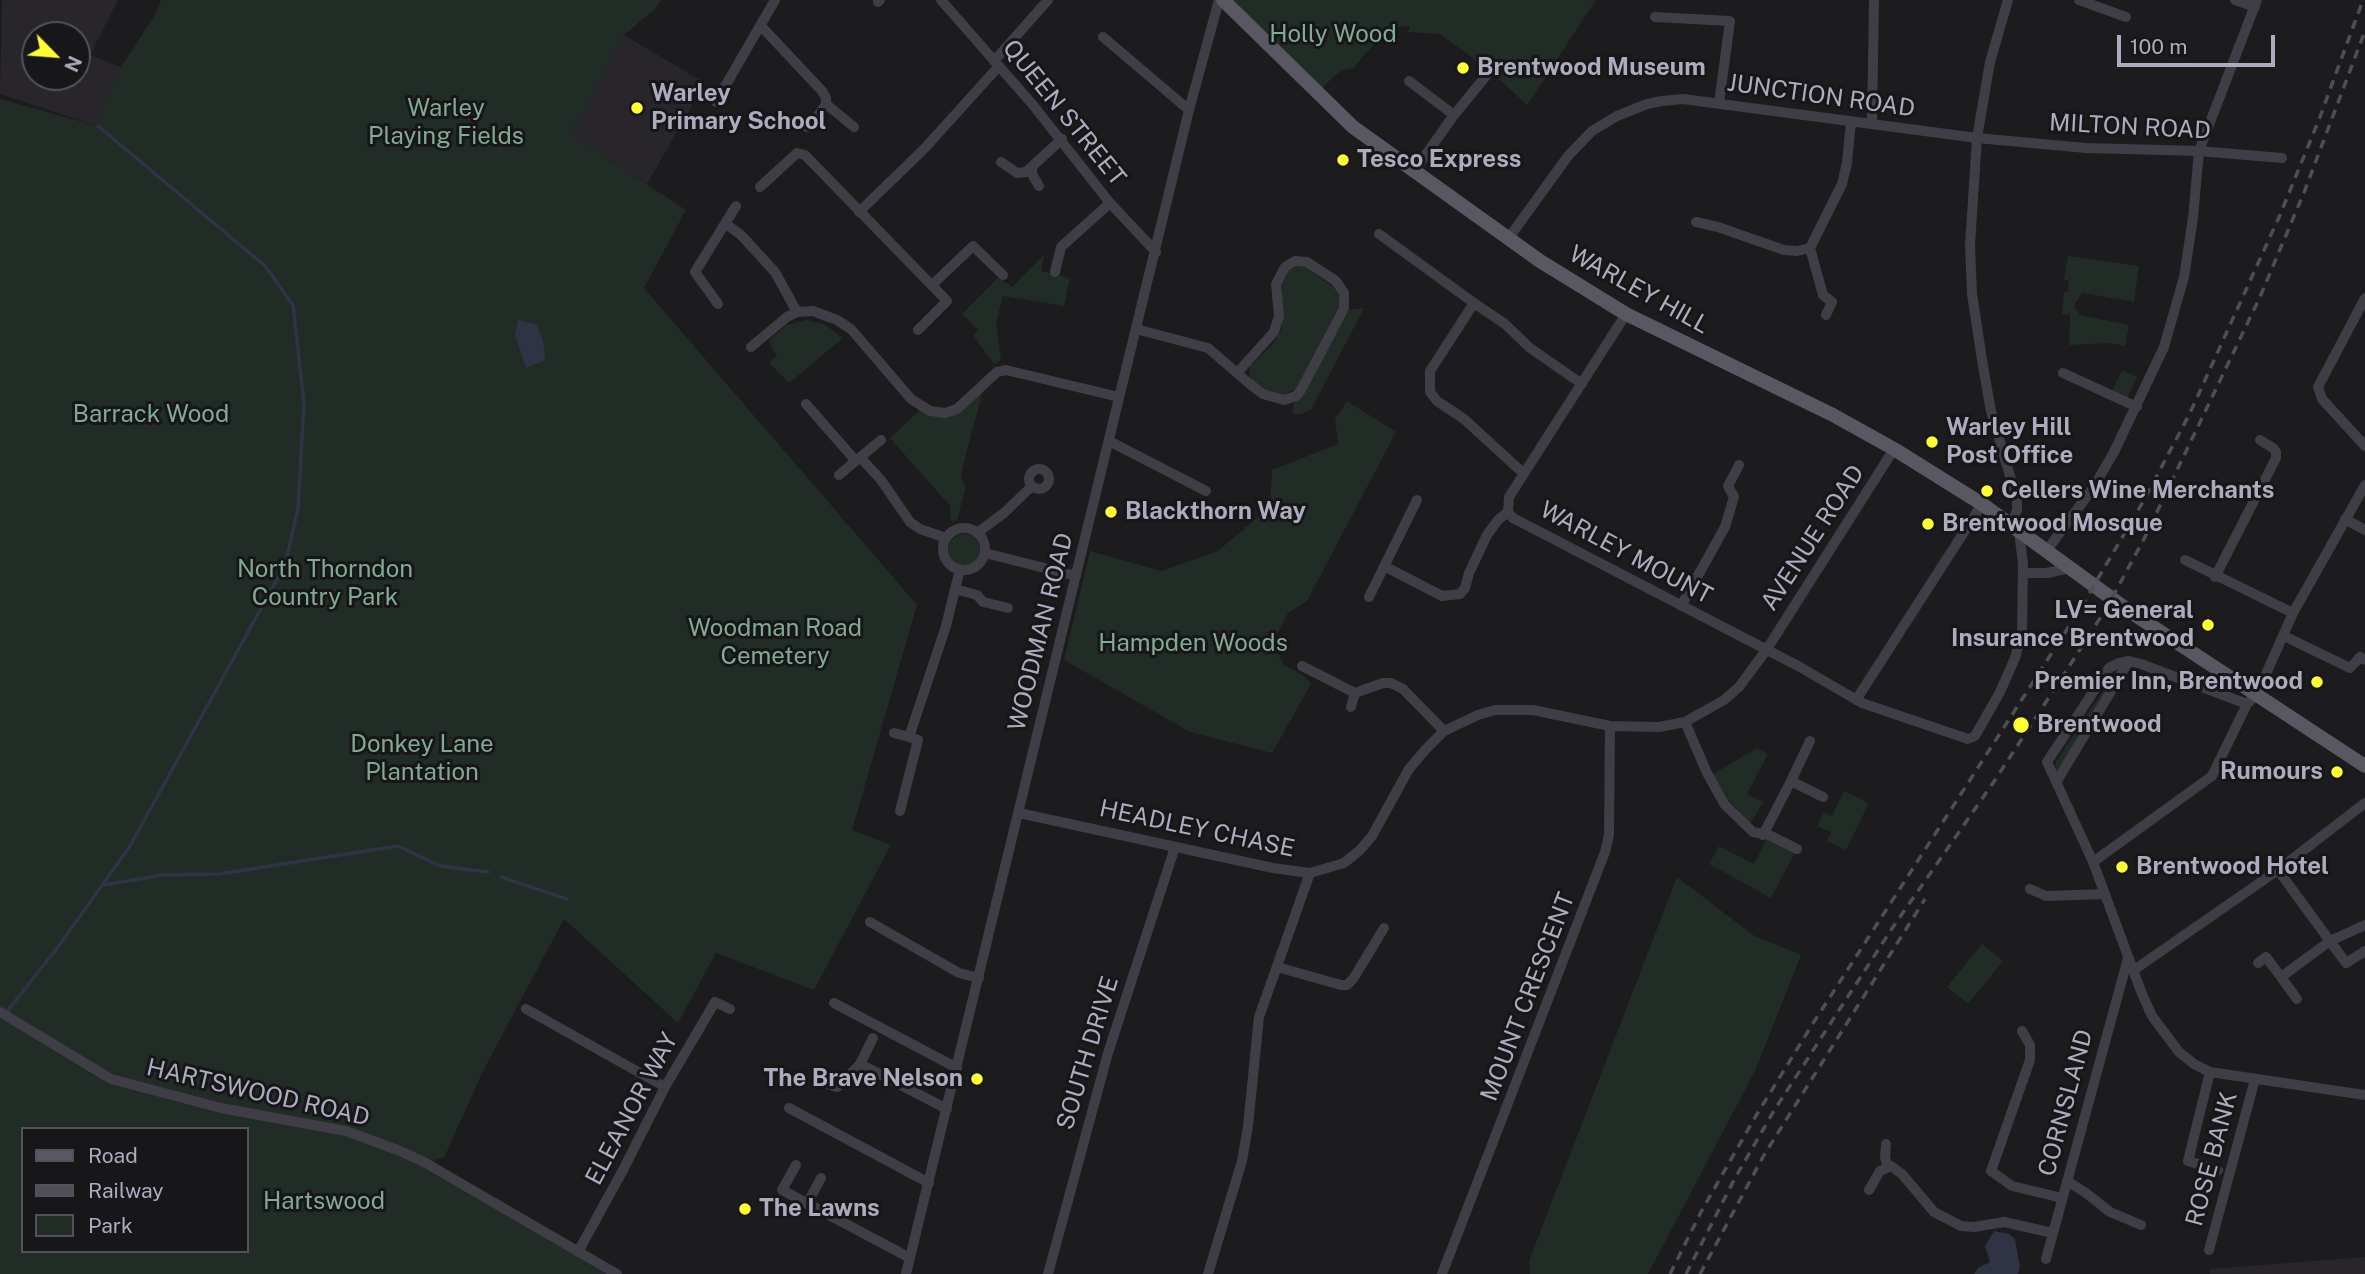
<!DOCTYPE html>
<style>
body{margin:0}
#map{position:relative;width:2365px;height:1274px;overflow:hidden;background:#1c1b1d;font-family:"Public Sans",sans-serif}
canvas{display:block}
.legend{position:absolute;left:21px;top:1127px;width:228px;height:126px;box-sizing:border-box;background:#171619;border:2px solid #53525b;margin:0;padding:9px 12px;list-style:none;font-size:21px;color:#adacbe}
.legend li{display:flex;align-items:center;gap:14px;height:35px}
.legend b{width:35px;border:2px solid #53525b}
.north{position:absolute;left:21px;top:21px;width:70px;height:70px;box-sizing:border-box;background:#171619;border:2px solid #53525b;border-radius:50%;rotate:115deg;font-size:19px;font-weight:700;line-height:28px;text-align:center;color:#adacbe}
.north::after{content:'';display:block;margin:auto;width:24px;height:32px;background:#fffe31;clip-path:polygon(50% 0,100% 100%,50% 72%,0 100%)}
.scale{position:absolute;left:2117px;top:35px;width:158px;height:32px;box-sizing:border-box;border:4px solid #adacbe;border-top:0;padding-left:9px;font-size:21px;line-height:24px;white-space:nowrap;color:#adacbe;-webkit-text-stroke:5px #171619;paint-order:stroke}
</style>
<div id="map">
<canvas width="2365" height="1274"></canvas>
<ul class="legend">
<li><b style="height:9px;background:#585762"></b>Road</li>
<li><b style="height:9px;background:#4f4e58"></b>Railway</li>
<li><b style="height:19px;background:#222c26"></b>Park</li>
</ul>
<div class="north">N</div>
<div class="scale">100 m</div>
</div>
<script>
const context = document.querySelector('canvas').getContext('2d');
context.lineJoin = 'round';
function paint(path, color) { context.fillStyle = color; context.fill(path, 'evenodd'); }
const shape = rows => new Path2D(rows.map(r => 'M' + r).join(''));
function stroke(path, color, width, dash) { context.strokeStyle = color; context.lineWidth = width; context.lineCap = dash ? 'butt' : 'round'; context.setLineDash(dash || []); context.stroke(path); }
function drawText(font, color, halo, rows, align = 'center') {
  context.font = font + ' "Public Sans",sans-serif'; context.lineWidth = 6; context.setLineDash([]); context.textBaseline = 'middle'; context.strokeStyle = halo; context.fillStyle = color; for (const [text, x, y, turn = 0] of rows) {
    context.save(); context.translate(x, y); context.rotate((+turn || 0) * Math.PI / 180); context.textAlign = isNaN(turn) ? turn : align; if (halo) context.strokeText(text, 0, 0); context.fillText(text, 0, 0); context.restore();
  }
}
const built = shape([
 [2,0,118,0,90,55,121,67,98,126,0,94],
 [35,35,77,35,77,77,35,77],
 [624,35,705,83,647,184,570,134],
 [2365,1257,2365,1274,2210,1274,2210,1269]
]);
const green = shape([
 [161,0,661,0,655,9,624,35,570,134,686,210,644,288,917,605,852,830,891,845,814,990,716,953,678,1023,564,919,483,1071,444,1158,425,1162,617,1274,0,1274,0,99,98,126,118,72,154,16],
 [23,1129,247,1129,247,1251,23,1251],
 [1223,0,1596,0,1527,105,1490,71,1440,34,1408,32,1410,26,1388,28,1353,68,1343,70,1334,76,1317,94],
 [1044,255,1041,271,1070,278,1064,306,1003,296,996,322,1001,360,994,364,973,335,978,330,962,314,999,277,1012,287],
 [2068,256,2139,266,2134,302,2082,293,2075,304,2075,309,2079,311,2079,315,2129,325,2125,346,2109,343,2069,345,2070,315,2062,314,2064,292,2070,292,2068,291,2069,281,2064,280],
 [1299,266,1307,268,1336,289,1339,295,1339,306,1298,387,1284,395,1266,390,1252,380,1249,373,1250,366,1273,344,1281,331,1283,314,1281,282,1288,271],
 [1364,308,1311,410,1299,415,1292,413,1294,401,1348,310],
 [806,320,824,324,843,338,789,383,769,363,777,356,771,347,769,340,787,325],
 [2122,370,2137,377,2127,399,2112,391],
 [984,386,962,470,961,480,964,483,965,490,957,520,951,521,950,506,890,438,922,408,945,413],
 [1347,401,1396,432,1307,601,1288,613,1272,645,1284,665,1304,676,1311,684,1272,753,1190,732,1064,660,1090,551,1162,571,1218,551,1270,507,1272,470,1338,444,1335,419],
 '948 550a16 16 0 1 1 32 0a16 16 0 1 1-32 0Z',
 [2120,669,2057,773,2055,765,2057,760,2117,670],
 [1757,748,1768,754,1747,794,1763,802,1750,824,1729,800,1713,774],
 [1844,791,1869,803,1846,850,1827,841,1831,832,1817,826,1824,812,1832,816],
 [1769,835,1797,849,1771,898,1709,864,1719,846,1754,864],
 [1677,877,1753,935,1801,955,1755,1071,1648,1274,1530,1274,1529,1261],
 [1982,944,2003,961,1968,1004,1947,987]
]);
const water = shape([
 [518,320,536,324,543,340,545,360,526,368,515,335],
 [1994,1231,2009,1234,2015,1239,2020,1267,2018,1274,1974,1274,1978,1268,1990,1262,1985,1246]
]);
const stream = shape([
 [501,877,567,899],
 [104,885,163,875,219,874,398,846,440,866,488,872],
 [5,1014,58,947,130,846,285,565,298,509,304,403,293,305,265,266,98,126]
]);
const minor = shape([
 [941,0,1033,105,1110,203,1156,252],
 [2008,0,1990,62,1977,138,1970,245,1972,294,1983,366,1991,411,2017,500,2017,510,2011,525],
 [2079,0,2126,17],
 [2235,0,2255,7],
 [878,2,880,0],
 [1655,17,1730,21,1719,103],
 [761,26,822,91,826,98,826,104,820,113,807,127],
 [1103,37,1189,110],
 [994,61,1048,0],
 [1409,81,1454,115],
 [716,102,775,0],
 [826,104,854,127],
 [1872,123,1874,0],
 [1001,162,1017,173,1026,172,1062,139],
 [1032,168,1032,174,1039,186],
 [1415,170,1454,115,1490,71],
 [760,187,797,153,805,155,947,301,918,330],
 [859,212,925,148,999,66],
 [1696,222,1718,227,1784,250,1797,251,1810,248,1842,184,1847,163,1851,122],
 [726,224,741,235,775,272,797,312],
 [1379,234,1474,303],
 [1508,239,1568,156,1592,131,1617,116,1647,104,1662,101,1683,99,1977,138,2086,148,2199,151,2282,158],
 [1810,248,1823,295,1832,302,1826,315],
 [1055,272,1061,247,1110,203],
 [932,285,973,246,1003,275],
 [2365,298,2318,387,2322,399,2365,446],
 [718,304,695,272,736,206],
 [1626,314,1509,497,1508,512,1513,518,1800,667,1862,703,1968,739,1975,736,2000,692,2015,658,2022,632,2023,564,2019,532],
 [1136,329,1208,348,1251,385,1263,394,1284,400,1296,396,1301,390,1344,308,1344,293,1336,281,1307,262,1295,261,1285,267,1276,284,1279,316,1274,332,1237,373],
 [751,347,787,317,797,312,813,311,837,320,851,329,911,399,930,411,945,413,957,409,997,372,1006,370,1119,397],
 [2063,373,2137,407],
 [806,404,855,460],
 [1109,441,1206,491],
 [861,458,881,480,910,522,920,529,946,538],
 '1029 479a10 10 0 1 1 20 0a10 10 0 1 1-20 0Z',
 [1523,473,1464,419,1437,401,1430,392,1430,371,1474,303,1505,324,1530,348,1582,384],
 [839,475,881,440],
 [2345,519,2365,530],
 '943 549a21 21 0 1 1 42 0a21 21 0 1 1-42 0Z',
 [977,533,1004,513,1032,486],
 [2047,550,2093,488,2114,452,2164,347,2184,277,2193,218,2199,151,2257,0],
 [985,553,1076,576],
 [2185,560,2293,613],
 [1384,566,1442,596,1460,594,1465,588,1469,573,1487,535,1498,520,1508,512],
 [2023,573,2047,573,2070,568],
 [2215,577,2276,458,2276,452,2273,448,2260,440],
 [955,589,977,595,983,602,1008,608],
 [1369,597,1417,500],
 [1681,606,1725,527,1734,497,1728,486,1739,465],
 [2284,636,2350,668,2360,657,2365,660],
 [1302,666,1355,693,1383,683,1391,683,1403,689,1444,731],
 [1856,700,1982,504],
 [2247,704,2141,664,2129,661,2119,663,2109,668,2047,762,2093,862,2142,994,2152,1016,2179,1052,2194,1064,2210,1072,2365,1095],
 [1351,707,1355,693],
 [1685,722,1707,773,1725,805,1753,832,1769,835,1797,849],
 [894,733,909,737],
 [1791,781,1810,741],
 [2057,781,2129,661],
 [900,811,918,740,909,737,946,626,960,569],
 [1019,813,1273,868,1310,873,1344,863,1360,850,1372,836,1409,769,1426,749,1444,731,1478,715,1495,710,1533,710,1610,726,1659,727,1685,722,1724,700,1739,687,1767,649,1894,449],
 [1763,835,1791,781,1823,797],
 [2093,862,2212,776,2247,704,2257,694,2293,613,2365,485],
 [2278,870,2346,963,2365,951],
 [2030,889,2046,896,2105,894],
 [870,922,959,973,979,978],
 [2258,963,2266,957,2281,977],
 [1277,967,1341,985,1347,985,1353,979,1384,928],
 [2134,970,2278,870,2365,803],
 [2297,999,2281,977,2330,941,2365,925],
 [834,1003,957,1068],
 [526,1009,665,1087],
 [0,1012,111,1079,221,1108,346,1131,400,1151,424,1162,617,1274],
 [2022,1031,2030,1045,2030,1060,1991,1171,2012,1186,2062,1198],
 [860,1064,947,1109],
 [2210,1072,2188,1161,2218,1170],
 [822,1082,837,1087,842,1083,860,1064,873,1038],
 [789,1108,929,1183],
 [1886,1144,1885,1158,1888,1166],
 [796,1165,782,1190,910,1258],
 [2067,1181,2086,1193,2110,1212,2141,1225],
 [1869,1190,1880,1171,1891,1166,1902,1174,1934,1212,1961,1226,1974,1227,2004,1222,2053,1233],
 [807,1204,821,1178],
 [2209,1250,2255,1079],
 [578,1252,623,1170,665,1087,715,1002,730,1009],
 [2046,1259,2128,958],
 [906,1274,1189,110,1219,0],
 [1048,1274,1108,1053,1175,847],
 [1208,1274,1242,1161,1248,1126,1259,1017,1310,873],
 [1442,1274,1605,852,1609,835,1610,726]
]);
const major = shape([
 [1223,0,1353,127,1540,261,1626,314,1833,415,1894,449,1982,504,2129,611,2365,766]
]);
const rail = shape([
 [1670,1274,1701,1212,1754,1119,1810,1028,2077,614,2143,502,2190,413,2280,215,2320,117,2363,0],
 [1686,1274,1735,1178,1775,1109,1893,927,1993,783,2059,682,2106,609,2144,539,2260,297,2305,190,2365,31],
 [1700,1274,1764,1155,1925,899]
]);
const markers = [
 [1463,68,7,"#fffe31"],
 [637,108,7,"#fffe31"],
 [1343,160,7,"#fffe31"],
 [1932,442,7,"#fffe31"],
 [1987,491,7,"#fffe31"],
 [1111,512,7,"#fffe31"],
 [1928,524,7,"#fffe31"],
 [2208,625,7,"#fffe31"],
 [2317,682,7,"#fffe31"],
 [2021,725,9,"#fffe31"],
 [2337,772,7,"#fffe31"],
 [2122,867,7,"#fffe31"],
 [977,1079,7,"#fffe31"],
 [745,1209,7,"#fffe31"]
];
const parkNames = [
 ["Holly Wood",1333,35],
 ["Warley",446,109],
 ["Playing Fields",446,137],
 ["Barrack Wood",151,415],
 ["North Thorndon",325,570],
 ["Country Park",325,598],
 ["Woodman Road",775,629],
 ["Cemetery",775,657],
 ["Hampden Woods",1193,644],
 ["Donkey Lane",422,745],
 ["Plantation",422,773],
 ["Hartswood",324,1202]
];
const poiNames = [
 ["Brentwood Museum",1477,68],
 ["Warley",651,94],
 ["Primary School",651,122],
 ["Tesco Express",1357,160],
 ["Warley Hill",1946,428],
 ["Post Office",1946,456],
 ["Cellers Wine Merchants",2001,491],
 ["Blackthorn Way",1125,512],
 ["Brentwood Mosque",1942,524],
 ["LV= General",2194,611,"right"],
 ["Insurance Brentwood",2194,639,"right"],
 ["Premier Inn, Brentwood",2303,682,"right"],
 ["Brentwood",2037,725],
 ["Rumours",2323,772,"right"],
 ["Brentwood Hotel",2136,867],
 ["The Brave Nelson",963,1079,"right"],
 ["The Lawns",759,1209]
];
const streetNames = [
 ["JUNCTION ROAD",1821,96,8],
 ["QUEEN STREET",1064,113,51],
 ["MILTON ROAD",2130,127,3],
 ["WARLEY HILL",1639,290,29],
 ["AVENUE ROAD",1813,538,-57],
 ["WARLEY MOUNT",1626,553,28],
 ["WOODMAN ROAD",1041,632,-76],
 ["HEADLEY CHASE",1197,829,12],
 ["MOUNT CRESCENT",1528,997,-69],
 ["SOUTH DRIVE",1088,1053,-73],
 ["HARTSWOOD ROAD",258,1093,13],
 ["CORNSLAND",2066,1103,-75],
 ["ELEANOR WAY",632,1109,-62],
 ["ROSE BANK",2212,1159,-75]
];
paint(built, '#28262b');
paint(green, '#222c26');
paint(water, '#2f3343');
stroke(stream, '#2f3343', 3.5);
stroke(minor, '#3f3d45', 10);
stroke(major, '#585762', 14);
stroke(rail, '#4f4e58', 3.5, [9, 7]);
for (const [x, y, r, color] of markers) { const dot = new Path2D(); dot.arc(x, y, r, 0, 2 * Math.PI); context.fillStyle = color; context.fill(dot); stroke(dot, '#171619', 2.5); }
drawText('24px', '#82aa92', '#171619', parkNames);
drawText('bold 24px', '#adacbe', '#171619', poiNames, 'left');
drawText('24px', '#adacbe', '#171619', streetNames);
</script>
